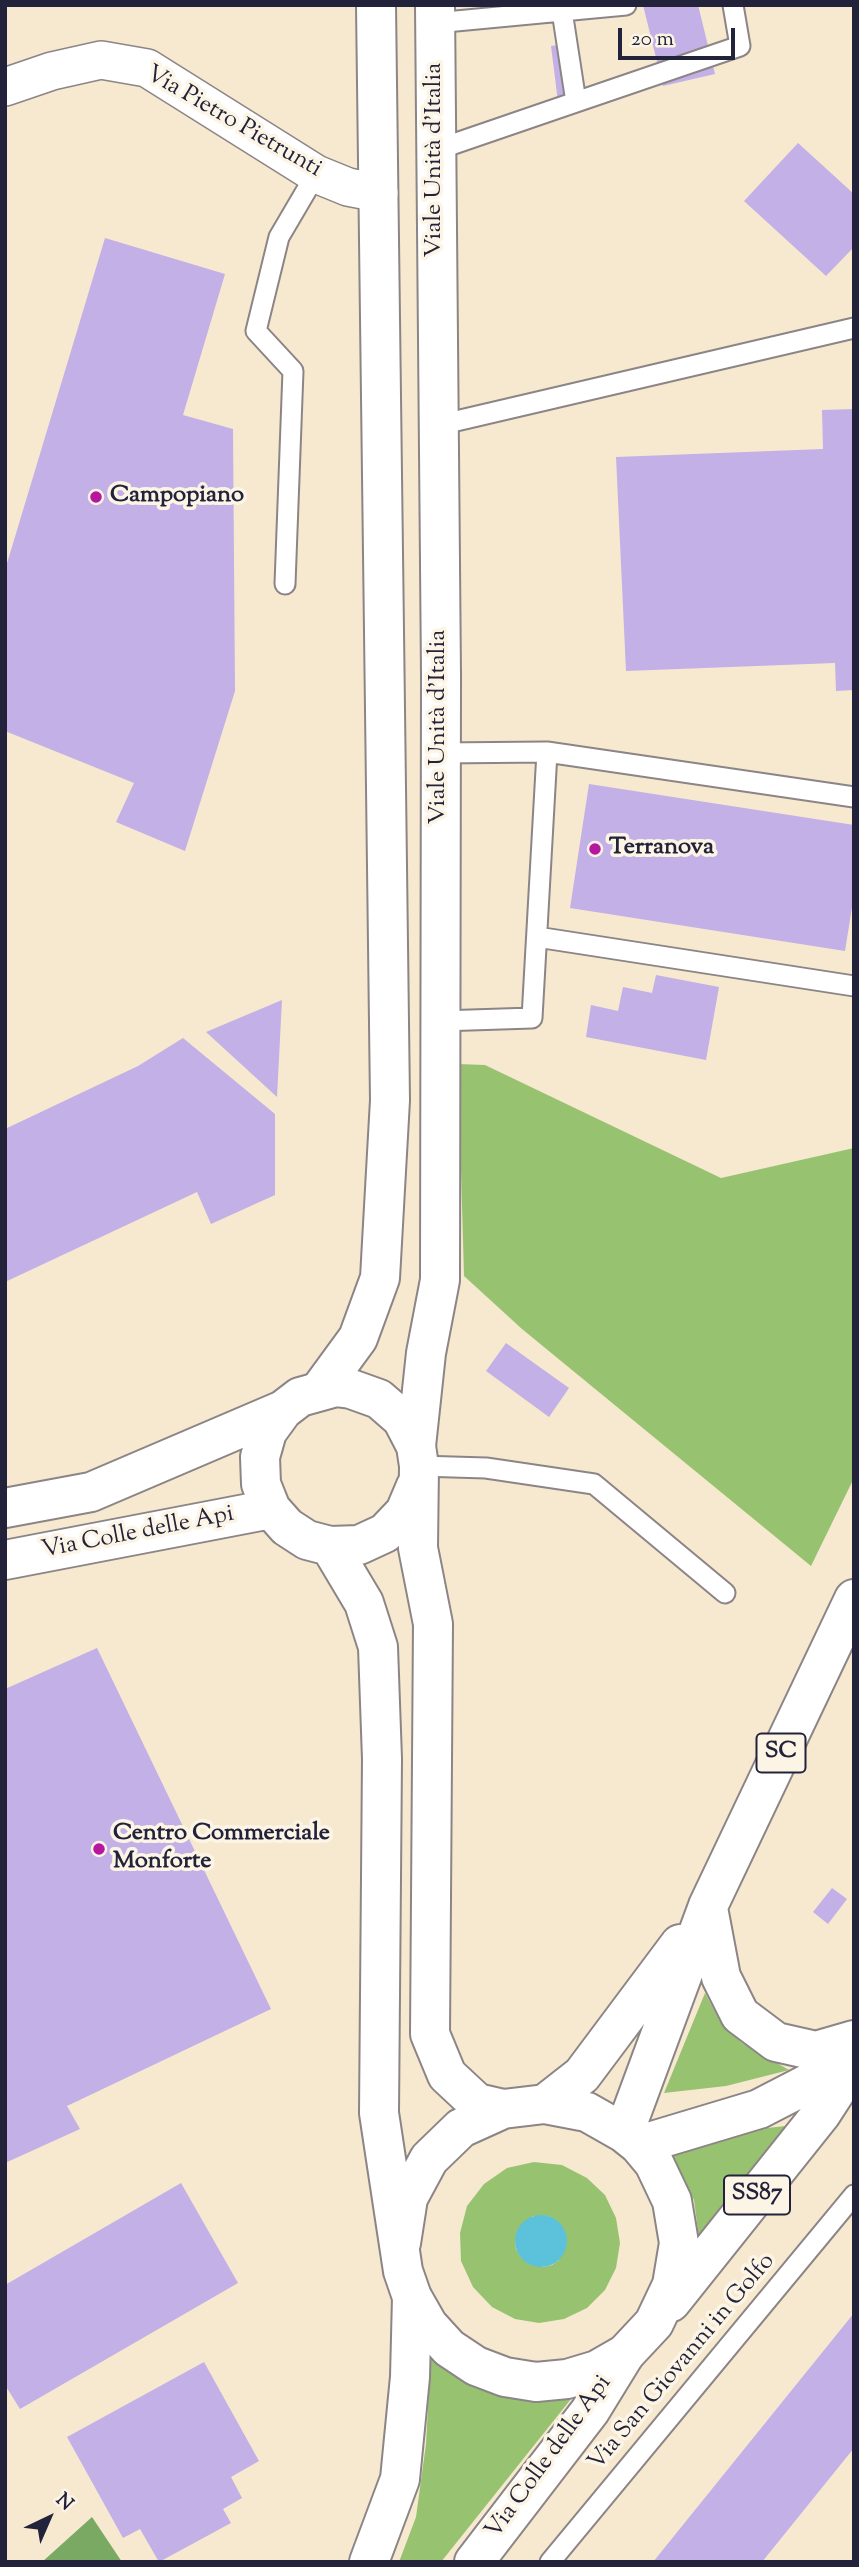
<!DOCTYPE html>
<meta charset="utf-8">
<style>
body{margin:0}
#map{position:relative;width:859px;height:2567px;overflow:hidden;background:#f7e8d0;font-family:"Sorts Mill Goudy",serif}
canvas{display:block}
.frame{position:absolute;inset:0;border:7px solid #22223b;pointer-events:none}
.north{position:absolute;left:14px;top:2483px;width:70px;height:70px;-webkit-text-stroke:5px #fcf5e5;paint-order:stroke;rotate:44deg;font-size:19px;font-weight:700;line-height:28px;text-align:center;color:#22223b}
.north::after{content:'';display:block;margin:auto;width:24px;height:32px;background:#22223b;clip-path:polygon(50% 0,100% 100%,50% 72%,0 100%)}
.scale{position:absolute;left:618px;top:28px;width:117px;height:32px;box-sizing:border-box;border:4px solid #22223b;border-top:0;padding-left:9px;font-size:21px;line-height:24px;white-space:nowrap;color:#22223b;-webkit-text-stroke:5px #fcf5e5;paint-order:stroke}
</style>
<div id="map">
<canvas width="859" height="2567"></canvas>
<div class="frame"></div>
<div class="north">N</div>
<div class="scale">20 m</div>
</div>
<script>
const context = document.querySelector('canvas').getContext('2d');
context.lineJoin = 'round';
function paint(path, color) { context.fillStyle = color; context.fill(path, 'evenodd'); }
const shape = rows => new Path2D(rows.map(r => 'M' + r).join(''));
function stroke(path, color, width, dash) { context.strokeStyle = color; context.lineWidth = width; context.lineCap = dash ? 'butt' : 'round'; context.setLineDash(dash || []); context.stroke(path); }
function drawText(font, color, halo, rows, align = 'center') {
  context.font = font + ' "Sorts Mill Goudy",serif'; context.lineWidth = 7; context.setLineDash([]); context.textBaseline = 'middle'; context.strokeStyle = halo; context.fillStyle = color; for (const [text, x, y, turn = 0] of rows) {
    context.save(); context.translate(x, y); context.rotate((+turn || 0) * Math.PI / 180); context.textAlign = isNaN(turn) ? turn : align; if (halo) context.strokeText(text, 0, 0); context.fillText(text, 0, 0); context.restore();
  }
}
const green = shape([
 [458,1064,485,1065,721,1178,854,1148,854,1478,811,1566,522,1329,464,1276],
 [705,1993,720,2021,742,2043,789,2070,726,2086,664,2093],
 [785,2126,790,2135,699,2238,694,2200,660,2140],
 [534,2162,562,2165,587,2178,605,2195,616,2218,620,2243,616,2268,605,2290,587,2308,564,2319,539,2323,515,2319,492,2307,473,2287,461,2261,460,2233,467,2206,484,2184,507,2168],
 [533,2216,549,2216,559,2260,552,2265,543,2267,520,2256,516,2249,515,2241],
 [431,2351,575,2394,441,2562,399,2562,416,2517,426,2444]
]);
const forest = shape([
 [92,2517,122,2562,42,2562]
]);
const water = shape([
 '515 2241a26 26 0 1 1 52 0a26 26 0 1 1-52 0Z'
]);
const building = shape([
 [643,5,698,5,715,74,663,86],
 [576,42,585,106,559,110,551,46],
 [798,143,854,194,854,247,826,276,744,201],
 [105,238,225,274,183,415,233,429,235,691,185,851,116,822,134,783,5,731,5,570],
 [854,409,854,690,836,691,835,663,626,671,616,457,823,449,822,410],
 [589,784,854,825,854,895,845,951,570,908],
 [656,975,719,987,706,1060,586,1037,591,1005,618,1011,623,987,652,993],
 [282,1000,277,1097,206,1032],
 [183,1038,275,1114,275,1195,211,1224,197,1192,5,1282,5,1129,138,1066],
 [506,1343,569,1388,549,1417,486,1371],
 [97,1648,271,2009,67,2106,80,2129,5,2163,5,1689],
 [832,1888,847,1899,828,1924,813,1912],
 [181,2183,238,2283,20,2409,5,2385,5,2285],
 [854,2313,854,2448,762,2562,653,2562],
 [204,2362,259,2461,231,2477,242,2498,223,2509,231,2523,159,2562,140,2529,123,2538,67,2437]
]);
const lane = shape([
 [562,11,626,5],
 [435,23,562,11,576,102,436,150],
 [576,102,740,46,733,5],
 [439,425,854,328],
 [285,584,293,371,256,331,279,237,316,174],
 [440,753,547,752,854,797],
 [537,937,854,986],
 [440,1021,532,1018,547,752],
 [419,1466,486,1468,594,1484,725,1593],
 [550,2562,854,2195]
]);
const street = shape([
 [5,87,52,71,101,60,147,68,316,174,348,187,379,193]
]);
const secondary = shape([
 [320,1390,358,1338,380,1278,390,1100,376,5],
 [416,1446,426,1353,440,1280,441,675,435,5],
 [369,2562,400,2479,410,2377,412,2297],
 [474,2562,590,2411,625,2354]
]);
const primary = shape([
 [416,1486,405,1512,385,1533,359,1545,330,1546,307,1540,287,1527,271,1509,261,1484,260,1457,267,1432,283,1410,300,1397,336,1387,351,1389,379,1399,402,1419,416,1446,419,1466,418,1548,433,1624,430,2034,447,2075,477,2103,503,2109],
 [5,1508,91,1492,283,1410],
 [330,1546,364,1603,378,1647,382,1759,379,2113,403,2271,412,2297,428,2325,449,2348,476,2366,505,2377,536,2382,567,2379,597,2370,625,2354,654,2323,672,2285,679,2243,672,2201,654,2163,639,2145,624,2133,587,2112,545,2104,503,2109,461,2128,429,2159,408,2198,401,2243],
 [5,1560,271,1509],
 [708,1908,721,1977,740,2015,776,2042,816,2051,854,2040],
 [545,2104,582,2075,680,1944],
 [624,2133,708,1906,854,1599],
 [639,2145,759,2109,821,2077,849,2054],
 [671,2302,821,2114,854,2063]
]);
const markers = [
 [96,497,7,"#b5179e"],
 [595,849,7,"#b5179e"],
 [99,1849,7,"#b5179e"]
];
const shields = [
 [781,1753,49],
 [757,2195,66]
];
const shieldNames = [
 ["SC",781,1753],
 ["SS87",757,2195]
];
const streetNames = [
 ["Via Pietro Pietrunti",233,123,30],
 ["Viale Unità d'Italia",436,160,-90],
 ["Viale Unità d'Italia",440,727,-90],
 ["Via Colle delle Api",138,1534,-11],
 ["Via San Giovanni in Golfo",683,2363,-50],
 ["Via Colle delle Api",550,2458,-54]
];
const poiNames = [
 ["Campopiano",110,497],
 ["Terranova",609,849],
 ["Centro Commerciale",113,1835],
 ["Monforte",113,1863]
];
paint(green, '#97c371');
paint(forest, '#79a963');
paint(water, '#5cc1da');
paint(building, '#c3b0e6');
stroke(lane, '#8c8586', 23);
stroke(street, '#8c8586', 40);
stroke(secondary, '#8c8586', 42);
stroke(primary, '#8c8586', 42);
stroke(lane, '#fff', 19);
stroke(street, '#fff', 37);
stroke(secondary, '#fff', 38);
stroke(primary, '#fff', 38);
for (const [x, y, r, color] of markers) { const dot = new Path2D(); dot.arc(x, y, r, 0, 2 * Math.PI); context.fillStyle = color; context.fill(dot); stroke(dot, '#fcf5e5', 2.5); }
for (const [x, y, w] of shields) { const box = new Path2D(); box.roundRect(x - w / 2, y - 19.5, w, 39, 5); context.fillStyle = '#fcf5e5'; context.fill(box); stroke(box, '#22223b', 2); }
drawText('bold 23px', '#22223b', null, shieldNames);
drawText('24px', '#22223b', '#fcf5e5', streetNames);
drawText('bold 24px', '#22223b', '#fcf5e5', poiNames, 'left');
</script>
